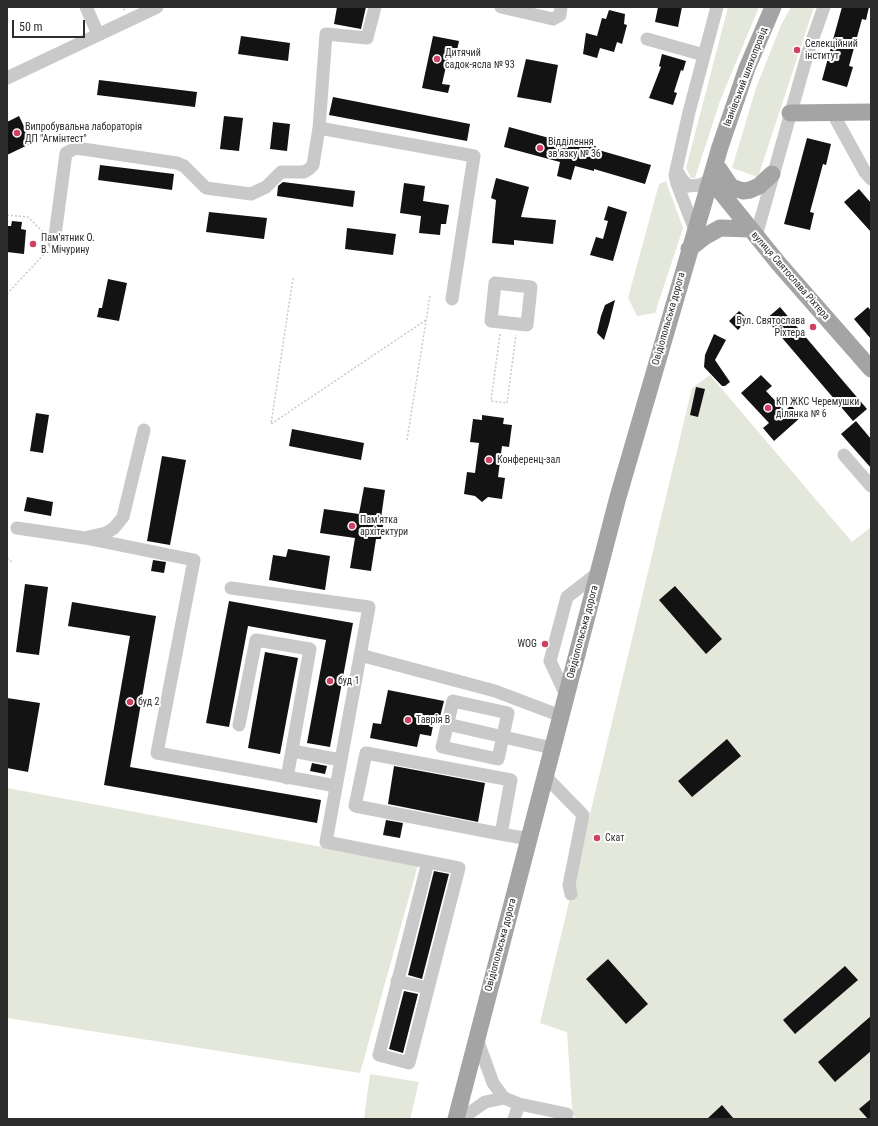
<!DOCTYPE html>
<meta charset="utf-8">
<style>
body{margin:0}
#map{position:relative;width:878px;height:1126px;overflow:hidden;background:#fff;font-family:"Roboto Condensed",sans-serif}
canvas{display:block}
.frame{position:absolute;inset:0;border:8px solid #2c2c2c;pointer-events:none}
.scale{position:absolute;left:12px;top:20px;width:73px;height:18px;box-sizing:border-box;border:2px solid #2c2c2c;border-top:0;padding-left:5px;font-size:12px;line-height:14px;white-space:nowrap;color:#2c2c2c;-webkit-text-stroke:3px #fff;paint-order:stroke}
</style>
<div id="map">
<canvas width="878" height="1126"></canvas>
<div class="frame"></div>
<div class="scale">50 m</div>
</div>
<script>
const context = document.querySelector('canvas').getContext('2d');
context.lineJoin = 'round';
function paint(path, color) { context.fillStyle = color; context.fill(path, 'evenodd'); }
const shape = rows => new Path2D(rows.map(r => 'M' + r).join(''));
function stroke(path, color, width, dash) { context.strokeStyle = color; context.lineWidth = width; context.lineCap = dash ? 'butt' : 'round'; context.setLineDash(dash || []); context.stroke(path); }
function drawText(font, color, halo, rows, align = 'center') {
  context.font = font + ' "Roboto Condensed",sans-serif'; context.lineWidth = 4; context.setLineDash([]); context.textBaseline = 'middle'; context.strokeStyle = halo; context.fillStyle = color; for (const [text, x, y, turn = 0] of rows) {
    context.save(); context.translate(x, y); context.rotate((+turn || 0) * Math.PI / 180); context.textAlign = isNaN(turn) ? turn : align; if (halo) context.strokeText(text, 0, 0); context.fillText(text, 0, 0); context.restore();
  }
}
const green = shape([
 [728,7,759,7,720,101,695,178,691,178,686,168],
 [791,7,814,7,758,177,732,168,756,88,781,25],
 [666,181,683,228,655,313,637,316,628,298,659,184],
 [710,375,852,542,871,527,871,1119,576,1119,574,1116,572,1107,567,1032,540,1023,692,388],
 [7,788,418,865,360,1073,7,1018],
 [370,1074,419,1082,410,1119,364,1119]
]);
const building = shape([
 [337,7,366,7,361,29,334,24],
 [658,7,682,7,678,27,655,22],
 [842,7,869,7,866,20,862,19,849,66,853,67,847,87,822,80],
 [609,10,625,14,624,24,627,25,622,44,617,42,614,52,600,48,597,58,583,54,586,33,597,36,602,18,606,19],
 [241,36,290,43,288,61,238,54],
 [433,36,459,41,457,50,450,49,442,84,450,85,448,93,422,88],
 [662,54,686,61,683,71,681,70,674,92,677,93,673,105,649,98,661,67,659,66],
 [526,59,558,65,551,103,517,97],
 [99,80,197,92,195,107,97,95],
 [333,97,470,124,467,141,329,115],
 [19,116,32,143,7,155,7,122],
 [224,116,243,118,239,151,220,149],
 [273,122,290,124,287,151,270,149],
 [509,127,582,147,583,143,596,146,595,149,651,165,645,184,594,169,594,171,575,166,571,180,557,176,560,162,504,147],
 [807,138,831,144,826,165,823,164,810,212,814,213,810,230,784,224],
 [100,165,174,174,172,190,98,180],
 [496,178,529,187,521,217,556,220,553,244,514,240,514,245,492,243,496,200,491,198],
 [283,182,355,191,353,207,277,196,278,186],
 [404,183,425,186,423,201,449,205,446,224,441,224,440,235,419,233,421,216,400,213],
 [859,189,871,203,871,232,844,202],
 [608,206,627,212,613,261,590,255,596,237,603,239,608,221,604,220],
 [209,212,267,218,264,239,206,232],
 [12,221,22,222,21,229,26,230,24,254,7,252,7,226,11,226],
 [347,228,396,234,393,255,345,249],
 [108,279,127,283,119,321,97,317,99,308,102,308],
 [615,300,609,324,604,340,597,333,601,316,605,305],
 [780,307,867,409,853,421,766,319],
 [868,307,871,311,871,339,854,319],
 [739,311,748,319,738,330,729,321],
 [714,334,726,340,715,360,730,382,725,386,722,386,704,367,705,355],
 [761,375,772,386,766,391,785,411,791,405,801,417,774,441,763,428,769,423,741,393],
 [696,387,705,389,698,417,690,415],
 [36,413,49,415,43,453,30,451],
 [482,415,504,418,503,424,512,425,509,447,502,446,498,477,505,478,502,499,488,497,482,502,475,496,464,494,467,472,475,473,479,443,470,442,473,419,482,420],
 [856,421,871,439,871,468,841,434],
 [292,429,364,443,361,460,289,446],
 [162,456,186,460,170,545,147,541],
 [364,487,385,490,381,518,384,518,381,539,376,539,371,571,350,568,355,538,320,533,324,509,359,514],
 [27,497,53,502,51,516,24,511],
 [288,549,330,556,325,590,269,580,273,555,286,557],
 [153,560,166,562,164,573,151,571],
 [25,584,48,587,39,655,16,652],
 [675,586,722,639,706,654,659,600],
 [229,601,353,623,330,747,307,743,326,640,248,626,229,727,206,723],
 [72,602,156,616,130,767,321,800,317,823,104,785,130,636,68,626],
 [265,652,298,658,280,754,248,748],
 [388,690,444,701,440,717,435,716,431,736,420,734,417,747,370,738,373,723,381,724],
 [7,698,40,703,28,772,7,768],
 [727,739,741,756,692,797,678,781],
 [312,763,327,766,325,774,310,771],
 [394,766,485,783,478,822,388,804],
 [386,820,403,823,400,838,383,835],
 [434,871,449,874,422,979,408,975],
 [608,959,648,1004,626,1024,586,979],
 [845,966,858,980,795,1034,783,1020],
 [404,991,418,994,403,1053,389,1049],
 [871,1016,871,1051,835,1082,818,1062],
 [871,1099,871,1119,868,1119,859,1109],
 [722,1105,734,1119,707,1119]
]);
const path = shape([
 [123,10,128,7],
 [7,215,28,217,44,233],
 [293,278,271,424,426,320],
 [7,294,46,252],
 [500,334,491,401,507,403,516,335],
 [407,440,430,296],
 [7,558,12,562]
]);
const minor = shape([
 [86,7,98,34],
 [501,7,553,19,560,15,561,7],
 [647,39,704,55],
 [7,78,157,7],
 [832,112,865,172,871,179],
 [319,128,474,156,452,299],
 [677,171,681,178,688,186,700,185,711,180],
 [695,230,677,184,675,175,689,112,717,7],
 [756,236,808,52,824,7],
 [54,243,66,153,76,148,177,163,184,166,206,188,251,194,266,187,281,172,304,172,309,169,313,165,319,128,326,34,367,38,375,7],
 [495,283,531,287,527,325,491,321,495,283],
 [844,455,871,486],
 [17,528,85,538,194,560,157,753,336,786],
 [88,537,106,533,114,528,123,517,144,430],
 [231,588,369,607,326,842,459,868,409,1063,379,1055,428,862],
 [360,655,495,691,561,716],
 [566,695,550,661,567,597,598,573],
 [453,701,508,713,498,759,442,747,453,701],
 [447,724,552,748],
 [239,725,256,640,310,649,287,778],
 [292,751,341,760],
 [545,776,583,815,569,885,571,894],
 [501,834,511,780,366,753,355,806,501,834,529,839],
 [397,981,428,988],
 [477,1039,493,1083,504,1098,519,1104,514,1119],
 [519,1104,567,1114,566,1119],
 [461,1119,485,1102,504,1098]
]);
const major = shape([
 [790,113,871,112],
 [719,169,731,187,743,191,750,190,759,186,772,174],
 [711,180,779,264,871,369],
 [689,249,704,237,720,228,750,229],
 [456,1119,618,497,720,147,747,68,773,7]
]);
const markers = [
 [797,50,4,"#d04162"],
 [437,59,4,"#d04162"],
 [17,133,4,"#d04162"],
 [540,148,4,"#d04162"],
 [33,244,4,"#d04162"],
 [813,327,4,"#d04162"],
 [768,408,4,"#d04162"],
 [489,460,4,"#d04162"],
 [352,526,4,"#d04162"],
 [545,644,4,"#d04162"],
 [330,681,4,"#d04162"],
 [130,702,4,"#d04162"],
 [408,720,4,"#d04162"],
 [597,838,4,"#d04162"]
];
const poiNames = [
 ["Селекційний",805,44],
 ["інститут",805,56],
 ["Дитячий",445,53],
 ["садок-ясла № 93",445,65],
 ["Випробувальна лабораторія",25,127],
 ["ДП \"Агмінтест\"",25,139],
 ["Відділення",548,142],
 ["зв'язку № 36",548,154],
 ["Пам'ятник О.",41,238],
 ["В. Мічурину",41,250],
 ["Вул. Святослава",805,321,"right"],
 ["Ріхтера",805,333,"right"],
 ["КП ЖКС Черемушки",776,402],
 ["ділянка № 6",776,414],
 ["Конференц-зал",497,460],
 ["Пам'ятка",360,520],
 ["архітектури",360,532],
 ["WOG",537,644,"right"],
 ["буд 1",338,681],
 ["буд 2",138,702],
 ["Таврія В",416,720],
 ["Скат",605,838]
];
const streetNames = [
 ["Іванівський шляхопровід",746,77,-69],
 ["вулиця Святослава Ріхтера",790,276,49],
 ["Овідіопольська дорога",669,319,-74],
 ["Овідіопольська дорога",583,632,-75],
 ["Овідіопольська дорога",501,945,-75]
];
paint(green, '#e4e8db');
paint(building, '#131313');
stroke(path, '#c9c9c9', 1.5, [2, 2]);
stroke(minor, '#c9c9c9', 13);
stroke(major, '#a4a4a4', 17);
for (const [x, y, r, color] of markers) { const dot = new Path2D(); dot.arc(x, y, r, 0, 2 * Math.PI); context.fillStyle = color; context.fill(dot); stroke(dot, '#fff', 1.5); }
drawText('10px', '#2c2c2c', '#fff', poiNames, 'left');
drawText('10px', '#2c2c2c', '#fff', streetNames);
</script>
